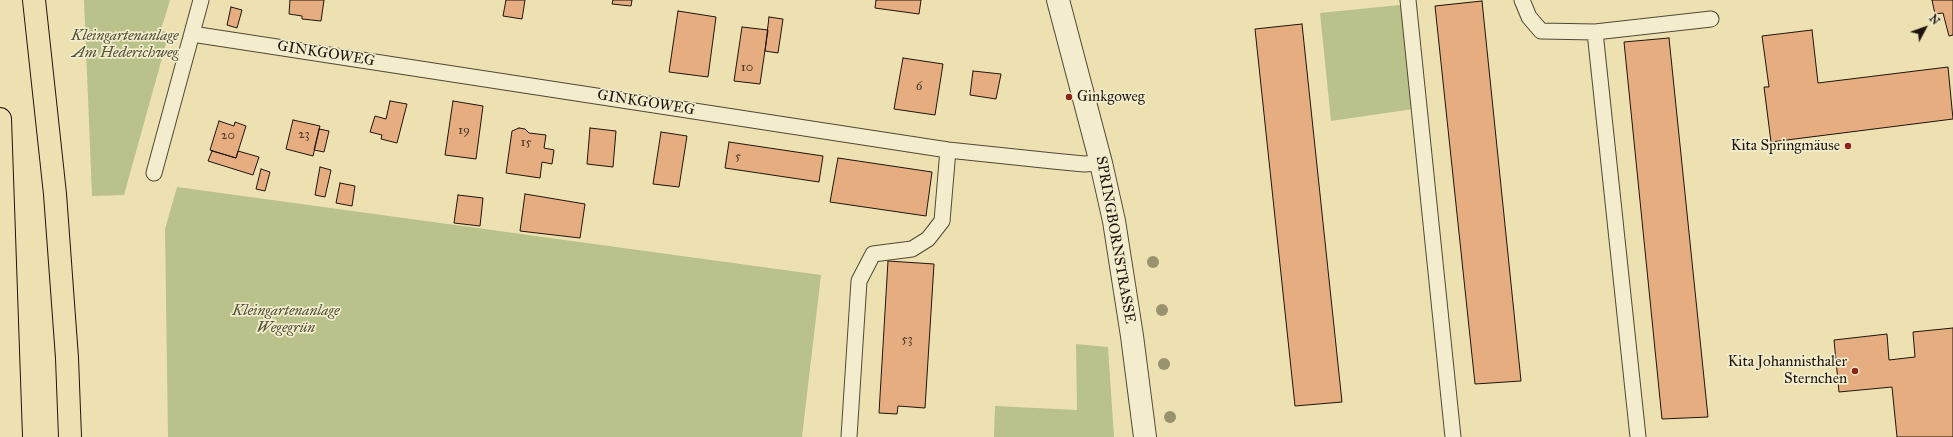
<!DOCTYPE html>
<meta charset="utf-8">
<style>
body{margin:0}
#map{position:relative;width:1953px;height:437px;overflow:hidden;background:#ede1b2;font-family:"IM FELL Great Primer",serif}
canvas{display:block}
.north{position:absolute;left:1905px;top:8px;width:40px;height:40px;-webkit-text-stroke:3px #f3eccd;paint-order:stroke;rotate:49deg;font-size:11px;font-weight:700;line-height:16px;text-align:center;color:#1d150d}
.north::after{content:'';display:block;margin:auto;width:14px;height:18px;background:#1d150d;clip-path:polygon(50% 0,100% 100%,50% 72%,0 100%)}
</style>
<div id="map">
<canvas width="1953" height="437"></canvas>
<div class="north">N</div>
</div>
<script>
const context = document.querySelector('canvas').getContext('2d');
context.lineJoin = 'round';
function paint(path, color) { context.fillStyle = color; context.fill(path, 'evenodd'); }
const shape = rows => new Path2D(rows.map(r => 'M' + r).join(''));
function stroke(path, color, width, dash) { context.strokeStyle = color; context.lineWidth = width; context.lineCap = dash ? 'butt' : 'round'; context.setLineDash(dash || []); context.stroke(path); }
function drawText(font, color, halo, rows, align = 'center') {
  context.font = font + ' "IM FELL Great Primer",serif'; context.lineWidth = 3.5; context.setLineDash([]); context.textBaseline = 'middle'; context.strokeStyle = halo; context.fillStyle = color; for (const [text, x, y, turn = 0] of rows) {
    context.save(); context.translate(x, y); context.rotate((+turn || 0) * Math.PI / 180); context.textAlign = isNaN(turn) ? turn : align; if (halo) context.strokeText(text, 0, 0); context.fillText(text, 0, 0); context.restore();
  }
}
const green = shape([
 [84,0,170,0,161,30,169,33,124,195,92,196],
 [1409,4,1420,108,1331,121,1320,13],
 [177,187,821,275,802,437,168,437,165,229],
 [1076,344,1108,347,1114,437,994,437,995,406,1077,410]
]);
const building = shape([
 [290,0,324,0,321,21,302,19,302,16,289,14,290,0],
 [506,0,525,0,522,19,503,16,506,0],
 [613,0,632,0,631,6,612,4,613,0],
 [876,0,921,0,919,14,875,8,876,0],
 [1932,0,1953,0,1953,35,1949,36,1943,13,1935,14,1932,0],
 [1482,1,1521,381,1475,384,1435,6,1482,1],
 [231,7,242,10,237,28,227,25,231,7],
 [678,11,716,17,708,77,669,72,678,11],
 [769,17,783,19,778,53,765,51,769,17],
 [1302,24,1342,402,1295,406,1255,29,1302,24],
 [742,27,768,30,760,84,734,81,742,27],
 [1812,30,1818,83,1948,67,1953,119,1771,142,1764,87,1769,87,1762,36,1812,30],
 [1669,38,1708,417,1662,419,1624,42,1669,38],
 [903,58,943,64,935,115,894,109,903,58],
 [973,71,1001,74,996,99,970,95,973,71],
 [390,101,407,104,397,143,381,139,382,135,370,132,375,116,386,119,390,101],
 [453,101,483,106,476,159,445,155,453,101],
 [293,120,320,126,313,156,286,149,293,120],
 [219,121,234,126,235,122,246,126,236,158,210,150,219,121],
 [519,128,525,129,529,133,546,135,544,148,554,150,552,164,542,162,540,178,506,173,512,131,519,128],
 [590,128,616,131,613,167,587,164,590,128],
 [319,129,329,131,324,152,314,150,319,129],
 [661,132,687,136,679,187,653,184,661,132],
 [729,142,823,156,819,182,725,168,729,142],
 [212,151,236,158,238,151,259,157,253,175,208,161,212,151],
 [838,158,932,172,926,216,830,202,838,158],
 [320,167,331,170,325,197,315,195,320,167],
 [261,169,270,172,265,191,256,189,261,169],
 [340,183,355,186,352,206,336,203,340,183],
 [525,194,585,204,580,238,520,231,525,194],
 [458,195,483,198,480,226,454,223,458,195],
 [888,261,934,264,925,408,898,406,897,414,879,413,888,261],
 [1953,328,1953,437,1897,437,1892,387,1839,392,1834,340,1887,334,1889,360,1915,357,1913,332,1953,328]
]);
const lane = shape([
 [1408,0,1453,437],
 [1522,0,1529,17,1541,31,1595,32,1711,19],
 [1595,32,1638,437],
 [192,34,948,150,1053,161,1084,164,1101,163],
 [154,173,201,0],
 [849,437,859,281,873,254,912,249,928,239,942,221,948,150]
]);
const street = shape([
 [1058,0,1101,163,1114,221,1132,336,1145,437]
]);
const highway = shape([
 [34,0,55,194,67,358,70,437],
 [0,119,11,437]
]);
const trees = [
 [1153,262],
 [1162,310],
 [1164,364],
 [1170,417]
];
const markers = [
 [1069,97,4,"#8f2418"],
 [1848,146,4,"#8f2418"],
 [1855,371,4,"#8f2418"]
];
const numberNames = [
 ["10",747,68],
 ["6",919,87],
 ["19",464,131],
 ["23",304,135],
 ["20",228,136],
 ["15",526,143],
 ["5",738,157],
 ["53",907,340]
];
const parkNames = [
 ["Kleingartenanlage",125,36],
 ["Am Hederichweg",125,53],
 ["Kleingartenanlage",286,311],
 ["Wegegrün",286,328]
];
const streetNames = [
 ["GINKGOWEG",326,54,9],
 ["GINKGOWEG",646,103,9],
 ["SPRINGBORNSTRASSE",1115,240,80]
];
const poiNames = [
 ["Ginkgoweg",1077,97,"left"],
 ["Kita Springmäuse",1840,146],
 ["Kita Johannisthaler",1847,362],
 ["Sternchen",1847,379]
];
paint(green, '#b9c28b');
paint(building, '#e6ad80');
stroke(building, '#1d150d', 1);
stroke(lane, '#514836', 17);
stroke(street, '#514836', 24);
stroke(highway, '#1d150d', 24);
stroke(lane, '#f3eccd', 15);
stroke(street, '#f3eccd', 22);
stroke(highway, '#ede1b2', 22);
context.fillStyle = '#99926f';
for (const [x, y] of trees) { context.beginPath(); context.arc(x, y, 6, 0, 2 * Math.PI); context.fill(); }
for (const [x, y, r, color] of markers) { const dot = new Path2D(); dot.arc(x, y, r, 0, 2 * Math.PI); context.fillStyle = color; context.fill(dot); stroke(dot, '#f3eccd', 1.5); }
drawText('13px', '#4f3b2a', null, numberNames);
drawText('italic 15px', '#545239', '#f3eccd', parkNames);
drawText('15px', '#1d150d', '#f3eccd', streetNames);
drawText('15px', '#1d150d', '#f3eccd', poiNames, 'right');
</script>
